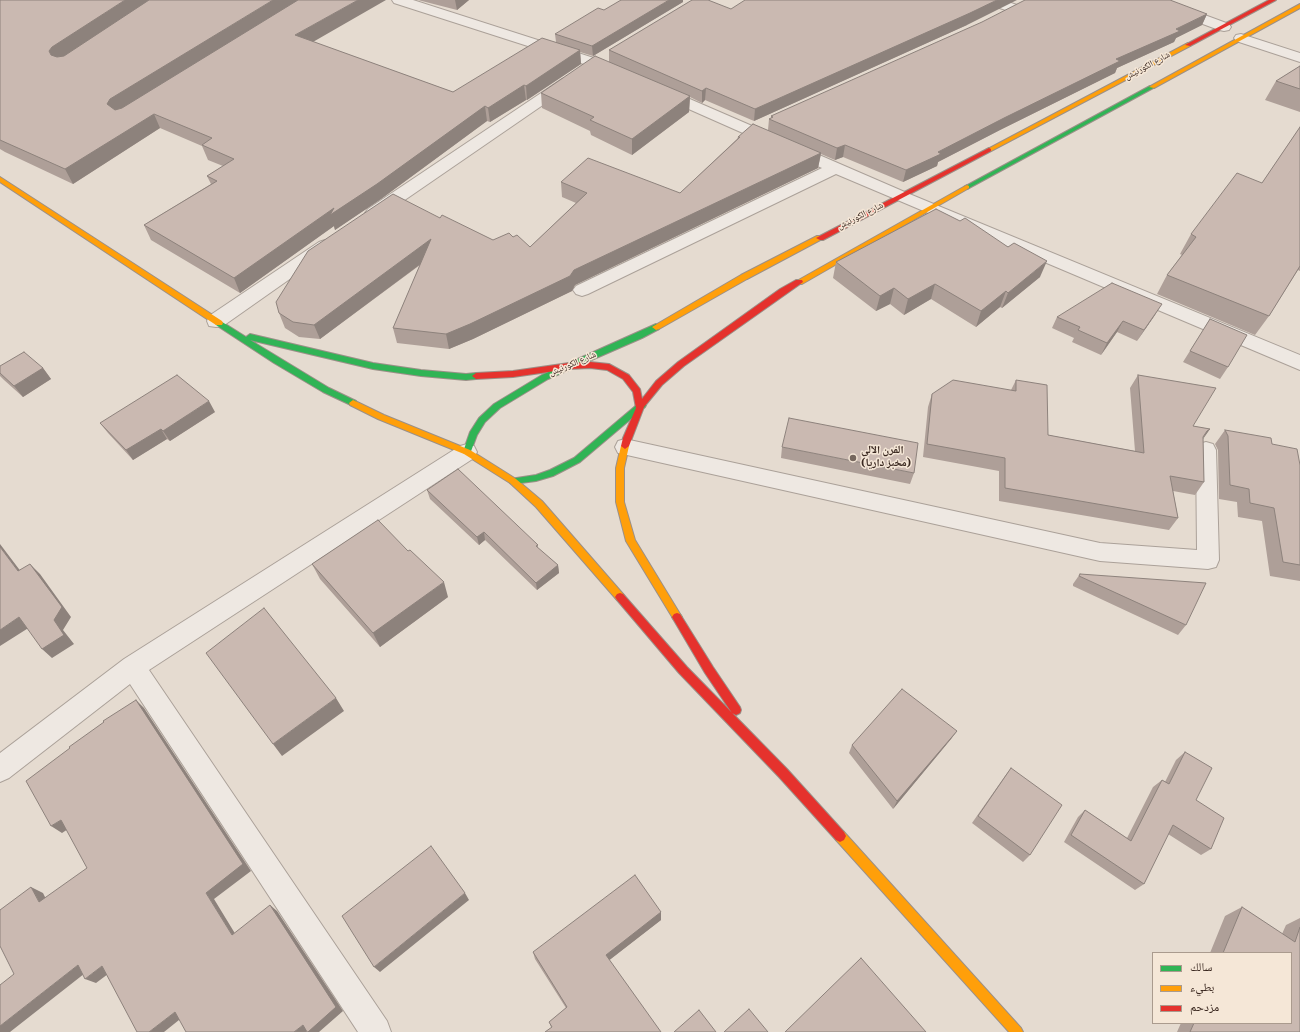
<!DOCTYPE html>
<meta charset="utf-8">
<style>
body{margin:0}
#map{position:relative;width:1300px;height:1032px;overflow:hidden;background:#e5dbd0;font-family:Georgia,"Noto Naskh Arabic",serif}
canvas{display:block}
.legend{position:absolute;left:1152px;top:952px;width:140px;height:72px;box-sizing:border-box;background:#f5e7d7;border:1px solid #aa9b8e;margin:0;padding:5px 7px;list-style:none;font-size:12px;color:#3a2820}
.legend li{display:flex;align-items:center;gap:8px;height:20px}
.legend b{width:20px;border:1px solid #aa9b8e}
</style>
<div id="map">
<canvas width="1300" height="1032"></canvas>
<ul class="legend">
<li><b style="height:5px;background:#30b455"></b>سالك</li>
<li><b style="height:5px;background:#ff9f0a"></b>بطيء</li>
<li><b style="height:5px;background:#e5322d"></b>مزدحم</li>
</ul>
</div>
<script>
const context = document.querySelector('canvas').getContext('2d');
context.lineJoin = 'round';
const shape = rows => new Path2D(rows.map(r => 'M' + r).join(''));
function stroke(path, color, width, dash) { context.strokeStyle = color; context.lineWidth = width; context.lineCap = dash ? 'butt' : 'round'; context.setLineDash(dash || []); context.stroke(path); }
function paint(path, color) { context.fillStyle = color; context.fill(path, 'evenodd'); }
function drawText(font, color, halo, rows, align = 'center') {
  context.font = font + ' Georgia,"Noto Naskh Arabic",serif'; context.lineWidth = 3; context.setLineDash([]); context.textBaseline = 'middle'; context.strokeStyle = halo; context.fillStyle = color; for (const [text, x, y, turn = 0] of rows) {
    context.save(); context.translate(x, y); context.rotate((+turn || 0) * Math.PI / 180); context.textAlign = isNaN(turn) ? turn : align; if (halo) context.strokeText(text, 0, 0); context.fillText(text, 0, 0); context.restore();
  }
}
const street = shape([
 [392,0,413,0,600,60,621,69,623,72,621,75,616,76,611,75,590,66,394,3,392,0],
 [982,0,1002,0,1017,5,1019,8,1017,11,1012,12,984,3,982,0],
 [1144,0,1164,0,1229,24,1231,27,1229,30,1224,31,1219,30,1146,3,1144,0],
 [1241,34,1300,53,1300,62,1236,41,1234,38,1236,35,1241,34],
 [567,78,572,79,574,82,572,85,380,217,374,218,368,217,365,213,368,209,562,79,567,78],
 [662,87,907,193,1300,355,1300,370,836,174,588,294,582,296,576,294,573,290,576,286,822,168,657,95,654,92,657,89,662,87],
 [325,240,331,242,334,246,331,250,223,326,216,327,209,326,207,321,209,316,319,242,325,240],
 [625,439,1100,543,1197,550,1196,450,1199,444,1206,442,1213,444,1216,450,1219,560,1216,567,1208,569,1100,561,618,453,615,447,618,441,625,439],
 [467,444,474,446,477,452,474,458,149,670,387,1021,391,1032,358,1032,130,684,9,778,0,782,0,753,124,659,460,446,467,444]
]);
const fast = shape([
 [1150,86,1155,87,969,188,967,189,964,187,1150,86],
 [219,320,246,337,250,334,373,363,421,370,466,374,476,373,480,376,476,379,466,380,421,376,373,369,250,340,329,388,356,401,357,403,353,406,323,392,274,363,216,325,215,323,216,321,219,320],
 [656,324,660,327,659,329,642,338,548,379,500,408,485,422,477,435,470,454,464,454,463,452,470,432,479,418,494,404,542,375,656,324],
 [642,402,645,403,646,405,645,407,580,462,553,476,536,481,513,484,510,483,509,481,510,479,536,475,550,470,574,458,639,403,642,402]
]);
const slow = shape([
 [1300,4,1300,8,1154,88,1149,87,1300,4],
 [1188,43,1191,45,1190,46,991,151,986,150,1188,43],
 [0,177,222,321,223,323,222,325,216,325,0,182,0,177],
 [967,185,969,186,969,188,802,284,796,284,795,282,967,185],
 [817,236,820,236,824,238,747,279,659,329,656,330,652,327,741,275,817,236],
 [353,400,384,415,470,450,516,479,542,501,623,594,625,597,623,600,620,601,617,600,536,507,510,483,464,454,378,419,350,405,349,403,353,400],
 [625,443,629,446,624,468,624,502,635,540,680,614,682,617,680,620,677,621,674,620,626,541,616,502,616,468,621,446,625,443],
 [840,830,844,832,1021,1028,1023,1032,1009,1032,836,840,834,836,836,832,840,830]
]);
const jam = shape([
 [1269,0,1276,0,1190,46,1185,45,1269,0],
 [989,148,991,149,991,151,823,240,820,240,816,238,989,148],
 [796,280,802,280,803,282,684,366,662,385,644,407,629,446,625,449,621,446,623,438,636,408,633,392,623,379,607,370,590,368,569,369,513,377,476,379,472,376,476,373,513,371,569,363,590,362,609,364,629,375,640,389,642,399,656,381,678,362,780,289,796,280],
 [620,593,623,594,687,667,787,769,844,832,846,836,844,840,840,842,836,840,779,777,679,673,617,600,615,597,617,594,620,593],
 [677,613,680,614,713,667,740,707,741,710,740,713,736,715,732,713,705,673,672,617,674,614,677,613]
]);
const wall = shape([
 [0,0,313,42,453,92,556,42,555,34,604,10,683,2,593,56,580,52,581,64,527,100,526,100,490,122,487,121,381,199,335,230,334,226,240,293,151,240,144,225,211,184,207,176,223,166,208,160,202,146,160,128,73,184,5,152,0,149],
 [418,0,469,0,457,10],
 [731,9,967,25,754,121,705,100,702,103,690,97,689,112,632,155,591,135,590,131,542,108,541,93,609,62,609,50],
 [1207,14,1202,25,1176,38,1174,42,1117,68,1115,73,1000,130,938,162,937,166,903,182,843,157,835,160,821,154,818,168,575,285,572,291,473,339,449,349,397,343,393,328,420,265,320,339,299,337,285,328,279,313,440,218,493,240,513,237,530,247,576,203,562,197,561,182,680,193,737,139,738,137,768,130,769,119,771,118,771,116],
 [1300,66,1300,112,1265,100,1276,81],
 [1300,127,1300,271,1298,270,1269,316,1255,335,1157,294,1167,275,1182,255,1180,254,1191,234,1262,183],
 [836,262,1040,277,1002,308,1000,307,976,327,931,299,904,315,890,304,876,311,833,278],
 [1155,315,1137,341,1117,332,1101,355,1072,342,1074,338,1052,328,1057,317],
 [1210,319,1228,367,1220,379,1183,362],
 [0,366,43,368,51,379,23,397,4,380,0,376],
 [1138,375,1193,426,1210,429,1203,438,1204,482,1195,495,1173,491,1178,518,1169,530,999,501,999,471,923,457,928,407,932,394,1011,390,1016,380,1048,435,1135,451,1130,388],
 [215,412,170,441,167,439,133,460,108,433,100,423],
 [1225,430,1272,444,1300,465,1300,581,1270,576,1262,521,1238,517,1237,502,1219,499,1218,450,1215,444],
 [782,447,914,473,910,484,781,458],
 [427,490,538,545,538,548,558,565,559,573,537,590,485,540,479,545,430,499],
 [312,564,448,597,380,647,320,579],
 [1080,574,1186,625,1178,635,1073,586,1073,584],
 [957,731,951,739,893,809,849,753,852,745],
 [1185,752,1196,800,1211,849,1201,855,1168,834,1144,884,1135,890,1064,842,1078,817,1085,810,1127,838,1153,787,1162,780,1165,782,1176,760],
 [1011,768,1030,855,1023,862,972,823,1005,776],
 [1242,907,1282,934,1286,925,1300,918,1300,1032,1177,1032,1181,1023,1291,1023,1291,953,1210,953,1225,916],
 [661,912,661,920,609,960,551,1027,549,1022,566,1008,535,959,533,952]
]);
const shadedWall = shape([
 [125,0,152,0,59,62,51,55,49,51,52,47],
 [273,0,300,0,117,114,107,104,110,99],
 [358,0,386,0,299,50,295,35],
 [455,0,469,0,457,10],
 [669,0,683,0,683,2,593,56,592,46],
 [997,0,1017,0,967,25,754,121,755,109],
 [1207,14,1202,25,1176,38,1174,42,1117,68,1115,73,1000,130,938,162,937,166,903,182,906,170,938,152,1116,59],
 [580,50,581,64,527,100,526,86],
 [524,85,526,100,490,122,488,108],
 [706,88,705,100,702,103,702,91],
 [690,96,689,112,632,155,632,139],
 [485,106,487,121,381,199,335,230,334,226,240,293,234,278,334,208],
 [154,114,160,128,73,184,65,169],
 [845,145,843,157,835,160,837,148],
 [821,153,818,168,575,285,572,291,473,339,449,349,446,334,574,270],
 [431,239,434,254,320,339,314,325],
 [1047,261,1040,277,1002,308,1008,293],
 [935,284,931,299,904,315,908,299],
 [894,288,890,304,876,311,880,296],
 [1006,291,1000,307,976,327,981,311],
 [1162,304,1155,315,1137,341,1144,330],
 [1123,321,1117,332,1101,355,1107,343],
 [43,368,51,379,23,397,14,386],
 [209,401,215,412,170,441,163,431],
 [161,429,167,439,133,460,126,450],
 [1210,429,1201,442,1207,431],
 [484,532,485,540,479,545,477,537],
 [0,544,28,581,18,571,0,547],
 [30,564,40,574,71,617,63,630,74,644,52,658,42,649,54,620],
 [558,565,559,573,537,590,536,583],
 [444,582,448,597,380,647,373,633],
 [19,617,30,627,0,646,0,630],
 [336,698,344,711,282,756,273,744],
 [136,700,144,708,251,871,214,899,239,940,232,935,206,893],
 [957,731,951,739,893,809,897,801],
 [61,820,71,827,62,833,51,826],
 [31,887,43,893,50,907,39,902],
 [465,893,469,900,380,972,374,967],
 [270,905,277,911,343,1011,319,1032,308,1032],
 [661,912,661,920,607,962,606,955],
 [78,965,89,970,10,1032,0,1032,0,1026],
 [102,966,112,971,96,983,85,979],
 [175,1012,184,1016,164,1032,149,1032],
 [303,1025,309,1029,306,1032,294,1032]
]);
const building = shape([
 [0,0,125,0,52,47,49,51,51,55,57,57,64,56,149,0,273,0,110,99,107,104,115,110,122,108,298,0,358,0,295,35,453,92,542,38,580,50,526,86,524,85,488,108,485,106,377,184,330,215,334,208,234,278,144,225,217,181,207,176,234,159,202,145,212,138,154,114,65,169,0,140,0,0],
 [621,0,669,0,592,46,555,34,598,8,604,10,621,0],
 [692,0,708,0,731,9,745,0,997,0,970,13,755,109,706,88,702,91,609,50,692,0],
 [1025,0,1170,0,1207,14,1176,29,1180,31,1116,59,1120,61,1004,118,938,152,941,154,906,170,845,145,837,148,769,119,773,117,771,116,982,22,1025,0],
 [595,56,690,96,632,139,590,120,594,117,541,93,595,56],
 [1300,66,1300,89,1276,81,1300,66],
 [753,124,821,153,574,270,570,276,470,324,446,334,393,328,431,239,314,325,293,322,279,313,276,302,308,251,393,194,440,218,442,215,493,240,509,233,513,237,517,235,530,247,587,193,561,182,588,158,680,193,740,137,738,137,753,124],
 [1300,127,1300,266,1269,316,1167,275,1196,237,1191,234,1237,173,1262,183,1300,127],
 [936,209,960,221,965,218,1008,247,1014,243,1047,261,1008,293,1006,291,981,311,935,284,908,299,894,288,880,296,836,262,936,209],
 [1112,283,1162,304,1144,330,1123,321,1107,343,1078,330,1080,327,1057,317,1112,283],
 [1210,319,1247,335,1228,367,1190,351,1210,319],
 [24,352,43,368,14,386,0,373,0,366,24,352],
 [177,375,209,401,163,431,161,429,126,450,100,423,177,375],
 [1138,375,1216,388,1193,426,1210,429,1207,431,1203,437,1204,482,1170,476,1178,518,1005,488,1005,458,927,444,932,394,953,380,1016,391,1016,380,1047,385,1048,435,1144,453,1138,375],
 [789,418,918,443,914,473,782,447,789,418],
 [1225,430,1271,438,1272,444,1297,449,1300,465,1300,565,1283,562,1274,508,1250,503,1249,489,1230,485,1228,436,1225,430],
 [458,469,538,545,536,546,558,565,536,583,484,532,477,537,427,490,458,469],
 [378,520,408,551,410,550,444,582,373,633,312,564,378,520],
 [0,547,18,571,30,564,62,607,54,620,64,635,42,649,19,617,0,630,0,547],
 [1080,574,1206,583,1186,625,1079,576,1080,574],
 [264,608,336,698,273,744,206,653,264,608],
 [902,689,957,731,897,801,852,745,902,689],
 [136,700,243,864,206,893,232,935,270,905,336,1007,308,1032,307,1032,303,1025,294,1032,186,1032,175,1012,149,1032,137,1032,102,966,85,979,78,965,0,1026,0,985,14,974,0,946,0,910,31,887,39,902,87,868,61,820,51,826,26,781,70,748,69,747,104,722,103,721,136,700],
 [1185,752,1212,768,1196,800,1224,818,1211,849,1173,825,1144,884,1071,835,1085,810,1131,841,1162,780,1169,784,1185,752],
 [1011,768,1062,805,1030,855,978,816,1011,768],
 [431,846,465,893,374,967,342,916,431,846],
 [635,875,661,912,606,955,661,1032,545,1032,552,1027,549,1022,567,1007,533,952,635,875],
 [1242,907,1295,942,1300,927,1300,1032,1190,1032,1194,1023,1291,1023,1291,953,1223,953,1242,907],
 [861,958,926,1032,785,1032,861,958],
 [749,1009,768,1032,724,1032,749,1009],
 [699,1010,716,1032,674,1032,699,1010]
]);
const markers = [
 [853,458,4,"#76675e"]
];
const farStreetnames = [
 ["شارع الكورنيش",1148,67,-28],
 ["شارع الكورنيش",861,217,-27],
 ["شارع الكورنيش",573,365,-23]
];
const poiNames = [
 ["الفرن الآلي",861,452],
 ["(مخبز داريا)",861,465]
];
stroke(street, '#aba199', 2);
stroke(fast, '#9b9088', 2);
stroke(slow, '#9b9088', 2);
stroke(jam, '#9b9088', 2);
paint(street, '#eee8e2');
paint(fast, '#30b455');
paint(slow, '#ff9f0a');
paint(jam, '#e5322d');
paint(wall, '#ae9f98');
paint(shadedWall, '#8d827c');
paint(building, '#cab9b1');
stroke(building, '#8d827c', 1);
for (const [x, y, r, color] of markers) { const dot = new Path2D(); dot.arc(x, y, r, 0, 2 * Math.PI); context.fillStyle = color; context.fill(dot); stroke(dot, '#f5e7d7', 1.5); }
drawText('9px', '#3a2820', '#f5e7d7', farStreetnames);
drawText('bold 11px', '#3a2820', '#f5e7d7', poiNames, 'left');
</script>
